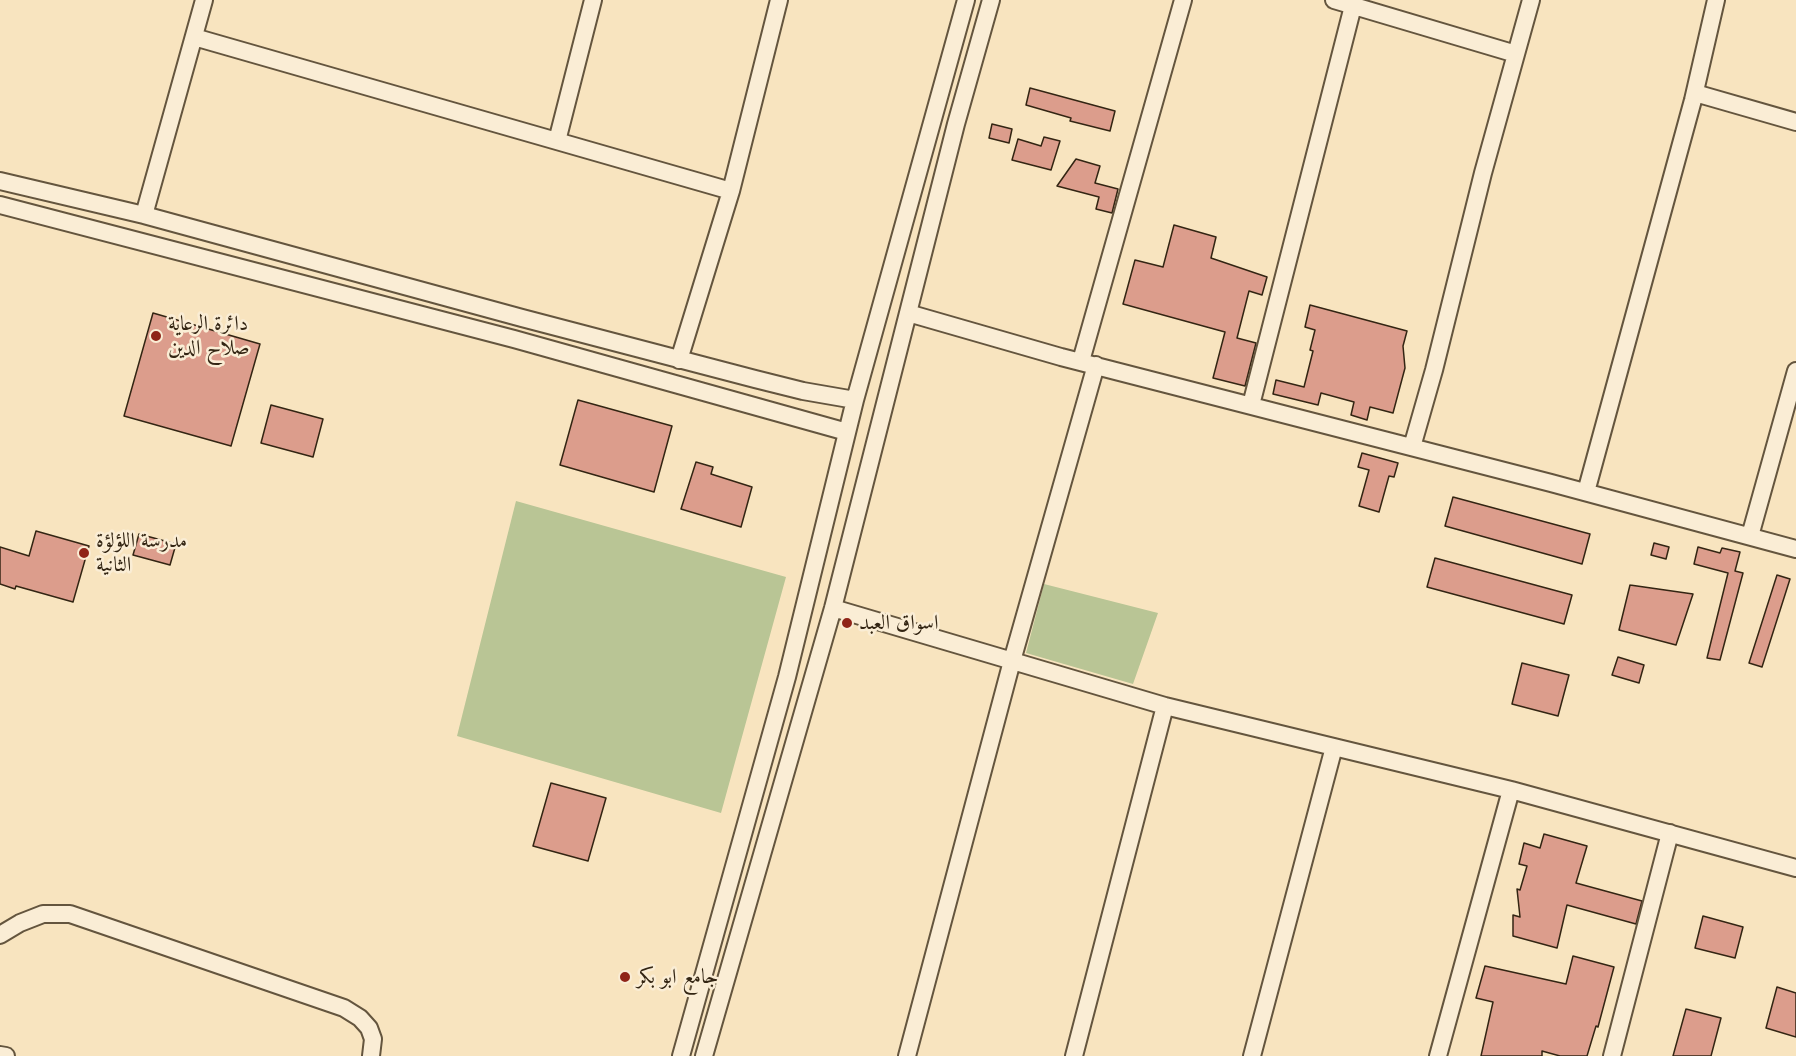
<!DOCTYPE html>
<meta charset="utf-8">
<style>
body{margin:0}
canvas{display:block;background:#f8e4bf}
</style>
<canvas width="1796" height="1056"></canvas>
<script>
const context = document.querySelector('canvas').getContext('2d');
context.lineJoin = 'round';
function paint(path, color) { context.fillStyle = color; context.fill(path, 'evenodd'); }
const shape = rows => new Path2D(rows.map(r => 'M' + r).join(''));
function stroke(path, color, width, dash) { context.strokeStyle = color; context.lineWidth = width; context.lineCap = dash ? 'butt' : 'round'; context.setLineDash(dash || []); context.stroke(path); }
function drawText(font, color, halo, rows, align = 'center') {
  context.font = font + ' "Old Standard TT",Amiri,serif'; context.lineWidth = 5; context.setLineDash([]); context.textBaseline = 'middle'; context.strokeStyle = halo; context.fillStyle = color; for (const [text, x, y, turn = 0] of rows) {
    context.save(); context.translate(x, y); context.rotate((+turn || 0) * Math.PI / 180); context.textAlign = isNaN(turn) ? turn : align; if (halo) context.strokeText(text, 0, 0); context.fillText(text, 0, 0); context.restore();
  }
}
const green = shape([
 [516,501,786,577,721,813,457,736],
 [1044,584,1158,613,1133,684,1026,653]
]);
const building = shape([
 [1030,88,1115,111,1110,131,1070,121,1071,118,1026,105,1030,88],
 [992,124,1012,129,1009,143,989,138,992,124],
 [1044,137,1060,141,1051,170,1012,160,1018,139,1041,146,1044,137],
 [1076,159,1100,166,1095,183,1118,189,1112,213,1096,209,1099,197,1057,186,1076,159],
 [1174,225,1216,237,1211,258,1267,277,1262,295,1249,291,1237,338,1256,343,1245,386,1213,378,1225,332,1123,304,1135,260,1163,267,1174,225],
 [1310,305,1407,331,1403,346,1405,368,1393,413,1370,407,1367,420,1351,415,1354,402,1321,393,1318,405,1273,394,1276,380,1304,387,1313,351,1310,350,1315,330,1305,327,1310,305],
 [153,313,260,344,231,446,124,416,153,313],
 [578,400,672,426,654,492,560,465,578,400],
 [271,405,323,419,313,457,261,443,271,405],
 [1362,453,1398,463,1394,477,1389,476,1379,512,1359,506,1369,470,1358,467,1362,453],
 [696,462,713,467,711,474,752,487,741,527,681,509,696,462],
 [1453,497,1590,534,1582,564,1445,526,1453,497],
 [36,531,89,546,73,602,16,586,15,589,0,584,0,547,29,556,36,531],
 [139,534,176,544,170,565,133,555,139,534],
 [1654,543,1669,547,1666,559,1651,555,1654,543],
 [1698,547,1720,553,1722,548,1740,552,1735,571,1743,573,1720,660,1707,658,1728,573,1694,564,1698,547],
 [1435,558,1572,595,1564,624,1427,587,1435,558],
 [1777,575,1790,579,1762,667,1749,663,1777,575],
 [1630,585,1693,594,1676,645,1619,630,1630,585],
 [1618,657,1644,665,1639,683,1612,675,1618,657],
 [1522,663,1569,675,1558,716,1512,704,1522,663],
 [551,783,606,798,588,861,533,846,551,783],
 [1544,834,1587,846,1576,883,1642,901,1636,924,1567,905,1557,948,1513,936,1513,915,1520,917,1517,889,1520,890,1527,866,1519,864,1524,843,1540,848,1544,834],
 [1703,916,1743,927,1735,958,1695,948,1703,916],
 [1573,956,1614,967,1598,1027,1596,1026,1587,1056,1560,1056,1542,1051,1542,1056,1481,1056,1493,1002,1476,998,1485,966,1566,984,1573,956],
 [1777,987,1796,993,1796,1037,1766,1028,1777,987],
 [1686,1009,1721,1018,1711,1056,1673,1056,1686,1009]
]);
const minor = shape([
 [1334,0,1516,54],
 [194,37,731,191],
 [1695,93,1796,122],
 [557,141,593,0],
 [0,181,144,215,522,318,755,379,803,391,855,400],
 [0,205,514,339,847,432],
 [144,215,204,0],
 [908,313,1061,357,1551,483,1796,549],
 [679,360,731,191,779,0],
 [1081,361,1183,0],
 [1251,405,1353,6],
 [1412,447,1434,370,1483,173,1531,0],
 [1586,492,1693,100,1716,0],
 [1750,536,1796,371],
 [833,608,1165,706,1511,790,1796,868],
 [0,935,20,923,43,914,70,914,344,1008,360,1018,369,1028,373,1039,371,1056],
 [0,1055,6,1056],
 [681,1056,787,677,855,400,966,0],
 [704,1056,833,608,956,124,991,0],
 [907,1056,1012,661,1096,365],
 [1074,1056,1165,706],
 [1252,1056,1334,747],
 [1438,1056,1511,790],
 [1612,1056,1670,833]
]);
const markers = [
 [156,336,6,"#8f2418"],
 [84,553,6,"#8f2418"],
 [847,623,6,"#8f2418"],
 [625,977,6,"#8f2418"]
];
const poiNames = [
 ["دائرة الرعاية",168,324],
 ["صلاح الدين",168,348],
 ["مدرسة اللؤلؤة",96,541],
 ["الثانية",96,565],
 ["اسواق العبد",859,623],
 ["جامع ابو بكر",637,977]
];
paint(green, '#b9c595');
paint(building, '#dc9d8c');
stroke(building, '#332513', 1.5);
stroke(minor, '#64553e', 20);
stroke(minor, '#faedd5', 16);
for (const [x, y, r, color] of markers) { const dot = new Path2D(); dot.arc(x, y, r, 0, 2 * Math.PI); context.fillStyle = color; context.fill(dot); stroke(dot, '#faedd5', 2); }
drawText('21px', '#332513', '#faedd5', poiNames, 'left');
</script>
